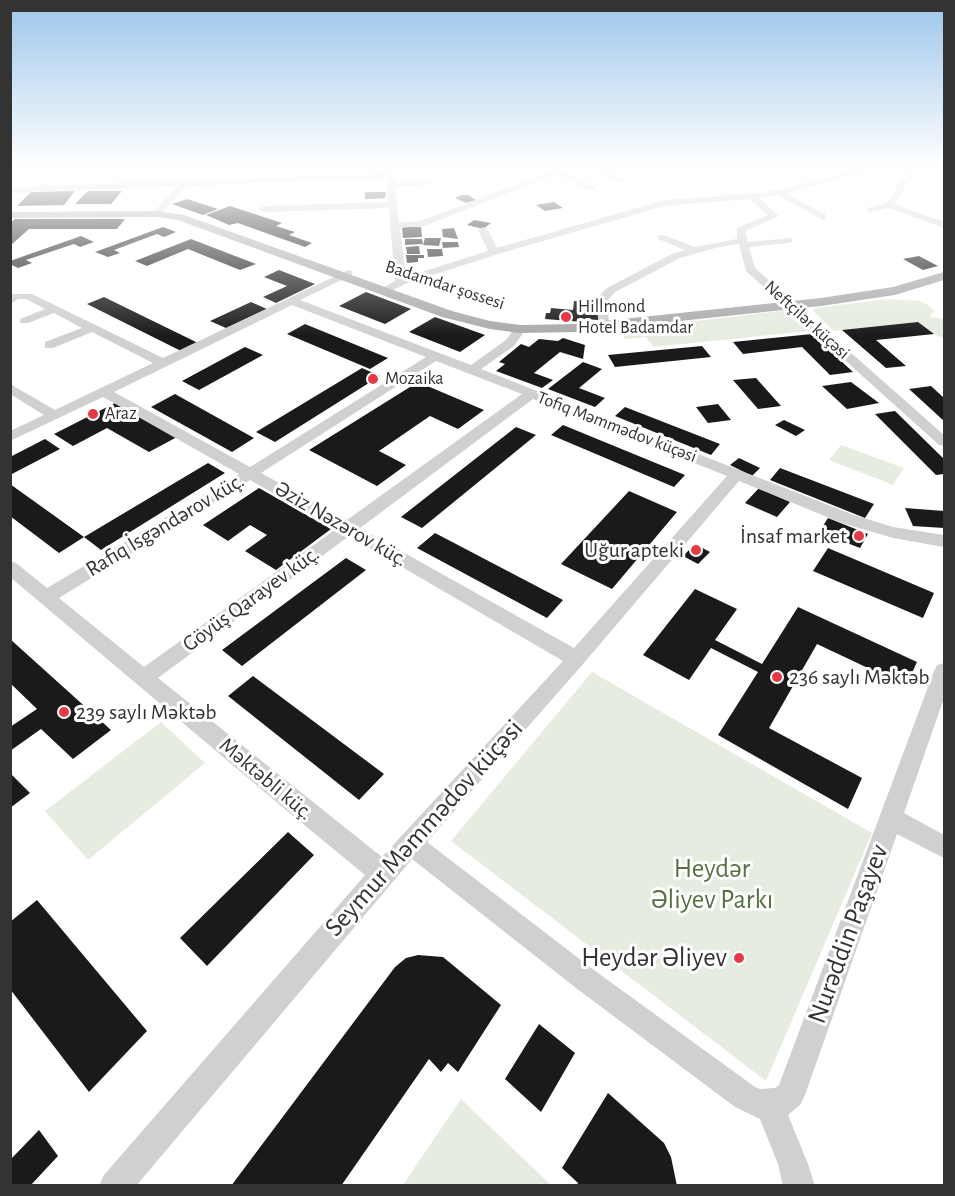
<!DOCTYPE html>
<meta charset="utf-8">
<style>
body{margin:0}
#map{position:relative;width:955px;height:1196px;overflow:hidden;background:#fff;font-family:"Alegreya Sans",sans-serif}
canvas{display:block}
.frame{position:absolute;inset:0;border:12px solid #333;pointer-events:none}
</style>
<div id="map">
<canvas width="955" height="1196"></canvas>
<div class="frame"></div>
</div>
<script>
const context = document.querySelector('canvas').getContext('2d');
context.lineJoin = 'round';
function paint(path, color) { context.fillStyle = color; context.fill(path, 'evenodd'); }
const shape = rows => new Path2D(rows.map(r => 'M' + r).join(''));
function stroke(path, color, width, dash) { context.strokeStyle = color; context.lineWidth = width; context.lineCap = dash ? 'butt' : 'round'; context.setLineDash(dash || []); context.stroke(path); }
function drawText(font, color, halo, rows, align = 'center') {
  context.font = font + ' "Alegreya Sans",sans-serif'; context.lineWidth = 6; context.setLineDash([]); context.textBaseline = 'middle'; context.strokeStyle = halo; context.fillStyle = color; for (const [text, x, y, turn = 0] of rows) {
    context.save(); context.translate(x, y); context.rotate((+turn || 0) * Math.PI / 180); context.textAlign = isNaN(turn) ? turn : align; if (halo) context.strokeText(text, 0, 0); context.fillText(text, 0, 0); context.restore();
  }
}
const green = shape([
 [889,299,919,301,928,305,935,311,930,315,930,317,944,319,944,338,934,334,918,322,834,331,814,312,814,308],
 [788,310,810,331,653,347,646,337,625,339,621,330],
 [841,445,904,468,893,485,829,460],
 [592,672,872,833,766,1081,451,841],
 [161,722,205,763,88,860,45,811],
 [461,1099,551,1185,403,1185]
]);
const building = shape([
 [75,191,64,205,17,206,31,192],
 [88,191,122,191,111,204,75,204],
 [365,192,386,192,385,198,365,199],
 [462,195,468,195,476,200,466,203,455,198],
 [187,199,218,209,203,215,172,204],
 [554,202,563,208,545,211,536,205],
 [230,206,282,223,276,226,295,232,289,235,312,243,305,247,238,223,229,225,206,215],
 [15,219,125,219,117,229,29,229,10,246,10,223],
 [474,220,491,223,483,229,467,225],
 [163,227,176,232,164,237,157,234,114,250,120,253,108,257,95,252],
 [402,227,421,227,422,237,403,238],
 [454,228,458,239,443,237,442,229],
 [81,236,94,242,80,247,74,244,26,260,32,263,18,268,10,264,10,261],
 [425,238,441,238,439,246,423,245],
 [191,239,256,264,240,270,188,249,147,266,135,261],
 [405,239,422,239,423,244,405,245],
 [442,242,458,242,459,247,443,248],
 [419,246,420,254,407,254,406,247],
 [427,249,442,249,443,256,428,257],
 [406,255,424,255,424,258,418,258,418,262,407,263],
 [919,256,938,266,923,270,903,259],
 [279,270,315,284,276,303,263,297,287,286,264,277],
 [366,292,411,309,385,324,339,306],
 [104,297,198,343,181,351,87,304],
 [574,301,600,303,599,320,583,319,583,322,545,319,546,313,550,313,551,308,573,310],
 [251,302,267,309,226,328,210,321],
 [435,317,485,335,460,352,409,332],
 [918,322,934,334,876,340,906,366,886,368,842,330],
 [305,324,388,358,370,369,287,334],
 [812,334,853,372,830,375,802,347,743,354,733,342],
 [563,338,585,345,583,359,560,352,534,373,553,380,542,388,496,371,505,364,499,362,521,344,529,347,539,339,558,341],
 [702,346,711,357,615,367,608,355],
 [245,347,263,355,199,390,182,381],
 [583,362,602,369,579,388,605,398,595,407,548,389],
 [362,368,380,376,275,442,256,432],
 [756,378,781,406,758,409,733,380],
 [418,382,484,410,458,429,430,416,379,451,406,465,377,486,309,450],
 [851,382,879,403,847,409,822,386],
 [931,386,944,398,944,421,909,389],
 [175,394,254,438,232,452,151,407],
 [115,403,177,437,149,452,107,428,73,446,54,434],
 [718,404,731,420,708,423,696,407],
 [625,407,720,444,711,455,615,416],
 [895,411,944,459,944,474,936,475,875,414],
 [784,420,805,430,796,436,775,425],
 [563,425,685,475,674,487,551,435],
 [516,427,536,435,422,528,401,517],
 [45,439,60,449,10,475,10,457],
 [739,458,760,468,752,476,730,465],
 [208,463,225,473,101,550,84,537],
 [780,468,874,504,865,518,770,480],
 [10,484,84,537,59,553,10,516],
 [259,488,331,529,276,570,245,551,267,535,250,525,228,541,203,525],
 [759,488,790,502,777,517,745,503],
 [629,491,677,512,612,589,561,564],
 [905,508,944,511,944,528,913,526],
 [828,518,868,534,860,548,819,532],
 [435,533,563,600,547,618,417,548],
 [695,544,710,552,698,564,683,556],
 [828,548,934,593,923,618,813,571],
 [346,558,366,570,242,666,222,650],
 [695,589,737,609,715,640,762,664,798,607,917,662,906,686,817,644,769,728,862,778,848,809,718,735,758,672,711,648,689,680,643,655],
 [10,639,111,730,73,759,41,729,10,751,10,727,37,709,10,683],
 [253,676,384,774,359,800,228,696],
 [10,773,30,793,10,808],
 [288,832,314,855,207,966,180,938],
 [37,900,147,1031,89,1092,10,989,10,922],
 [418,955,443,957,501,1005,458,1072,448,1063,441,1072,429,1059,341,1186,231,1186,395,967,406,958],
 [539,1024,575,1053,541,1112,505,1079],
 [608,1093,664,1143,671,1157,677,1186,577,1186,578,1183,562,1168],
 [39,1130,58,1156,30,1186,10,1186,10,1160]
]);
const minor = shape([
 [385,169,393,169,395,182,431,178,435,181,431,184,395,187,399,223,420,221,557,169,567,169,564,171,597,188,590,190,557,174,424,226,400,228,406,277,488,251,478,230,483,227,488,230,497,248,664,200,768,192,856,170,889,169,885,171,856,174,786,193,826,215,826,219,823,220,777,195,759,198,779,216,745,231,748,242,792,238,792,242,789,243,749,247,755,268,944,435,944,446,939,445,746,271,739,244,719,247,680,258,615,292,608,300,609,326,607,328,599,328,596,299,607,288,672,254,685,250,658,239,658,235,664,235,695,247,737,239,737,228,768,215,749,199,665,206,498,254,405,284,385,294,380,291,381,289,395,281,389,208,264,212,259,209,264,206,388,202,386,178,187,186,157,217,152,214,178,186,10,193,10,187,385,173,385,169],
 [593,169,603,169,625,180,618,182,593,169],
 [900,169,910,169,915,171,916,177,904,186,904,190,894,204,944,222,944,228,889,208,868,212,868,208,886,203,896,190,897,183,908,176,900,169],
 [348,270,352,271,352,275,300,300,471,365,506,340,516,326,524,326,526,329,514,346,481,369,854,515,893,527,944,535,944,547,893,538,842,523,739,481,583,664,427,842,594,970,755,1087,760,1089,775,1088,779,1085,934,671,937,665,944,663,944,698,904,813,944,835,944,858,897,834,805,1095,800,1105,788,1115,808,1164,815,1186,783,1186,778,1164,760,1119,735,1107,576,988,412,859,136,1186,99,1186,104,1175,365,875,286,810,10,577,10,561,16,563,47,588,239,474,103,397,10,441,10,431,44,415,10,394,10,384,55,410,153,363,92,332,53,348,45,348,45,342,82,328,54,313,28,323,20,323,20,319,45,309,26,299,18,299,10,304,10,294,32,294,163,358,348,270],
 [292,305,426,357,250,467,114,392,292,305],
 [436,361,522,394,347,520,261,473,436,361],
 [533,399,727,476,574,648,360,528,533,399],
 [250,480,336,529,144,667,59,598,250,480],
 [349,536,563,661,382,857,158,678,349,536]
]);
const major = shape([
 [157,211,184,215,452,311,490,321,520,325,576,324,821,298,893,287,944,272,944,280,895,295,821,306,576,332,520,333,490,329,442,317,178,220,157,217,10,218,10,212,157,211]
]);
const markers = [
 [566,317,6,"#e63946"],
 [373,379,6,"#e63946"],
 [93,414,6,"#e63946"],
 [859,536,6,"#e63946"],
 [696,550,6,"#e63946"],
 [777,677,6,"#e63946"],
 [64,712,6,"#e63946"],
 [739,958,6,"#e63946"]
];
const farStreetnames = [
 ["Badamdar şossesi",445,285,18],
 ["Neftçilər küçəsi",807,320,42],
 ["Tofiq Məmmədov küçəsi",617,427,21]
];
const farPoinames = [
 ["Hillmond",578,307],
 ["Hotel Badamdar",578,328],
 ["Mozaika",385,379],
 ["Araz",105,414]
];
const streetNames = [
 ["Əziz Nəzərov küç.",341,524,30],
 ["Rafiq İsgəndərov küç.",165,525,-31],
 ["Göyüş Qarayev küç.",251,599,-36],
 ["Məktəbli küç.",266,779,40]
];
const poiNames = [
 ["İnsaf market",847,536],
 ["Uğur apteki",684,550],
 ["236 saylı Məktəb",789,677,"left"],
 ["239 saylı Məktəb",76,712,"left"]
];
const nearStreetnames = [
 ["Seymur Məmmədov küçəsi",424,828,-48],
 ["Nurəddin Paşayev",848,934,-70]
];
const nearParknames = [
 ["Heydər",712,869],
 ["Əliyev Parkı",712,900]
];
const nearPoinames = [
 ["Heydər Əliyev",727,958]
];
paint(green, '#e6ecdf');
paint(building, '#1a1a1a');
paint(minor, '#d0d0d0');
paint(major, '#ababab');
const sky = context.createLinearGradient(0, 0, 0, 336);
sky.addColorStop(0, '#9ec6ea');
sky.addColorStop(0.5, '#fff');
sky.addColorStop(1, '#ffffff00');
context.fillStyle = sky;
context.fillRect(0, 0, 955, 336);
for (const [x, y, r, color] of markers) { const dot = new Path2D(); dot.arc(x, y, r, 0, 2 * Math.PI); context.fillStyle = color; context.fill(dot); stroke(dot, '#fff', 2); }
drawText('18px', '#333', '#fff', farStreetnames);
drawText('18px', '#333', '#fff', farPoinames, 'left');
drawText('22px', '#333', '#fff', streetNames);
drawText('22px', '#333', '#fff', poiNames, 'right');
drawText('27px', '#333', '#fff', nearStreetnames);
drawText('27px', '#56703f', '#fff', nearParknames);
drawText('27px', '#333', '#fff', nearPoinames, 'right');
</script>
